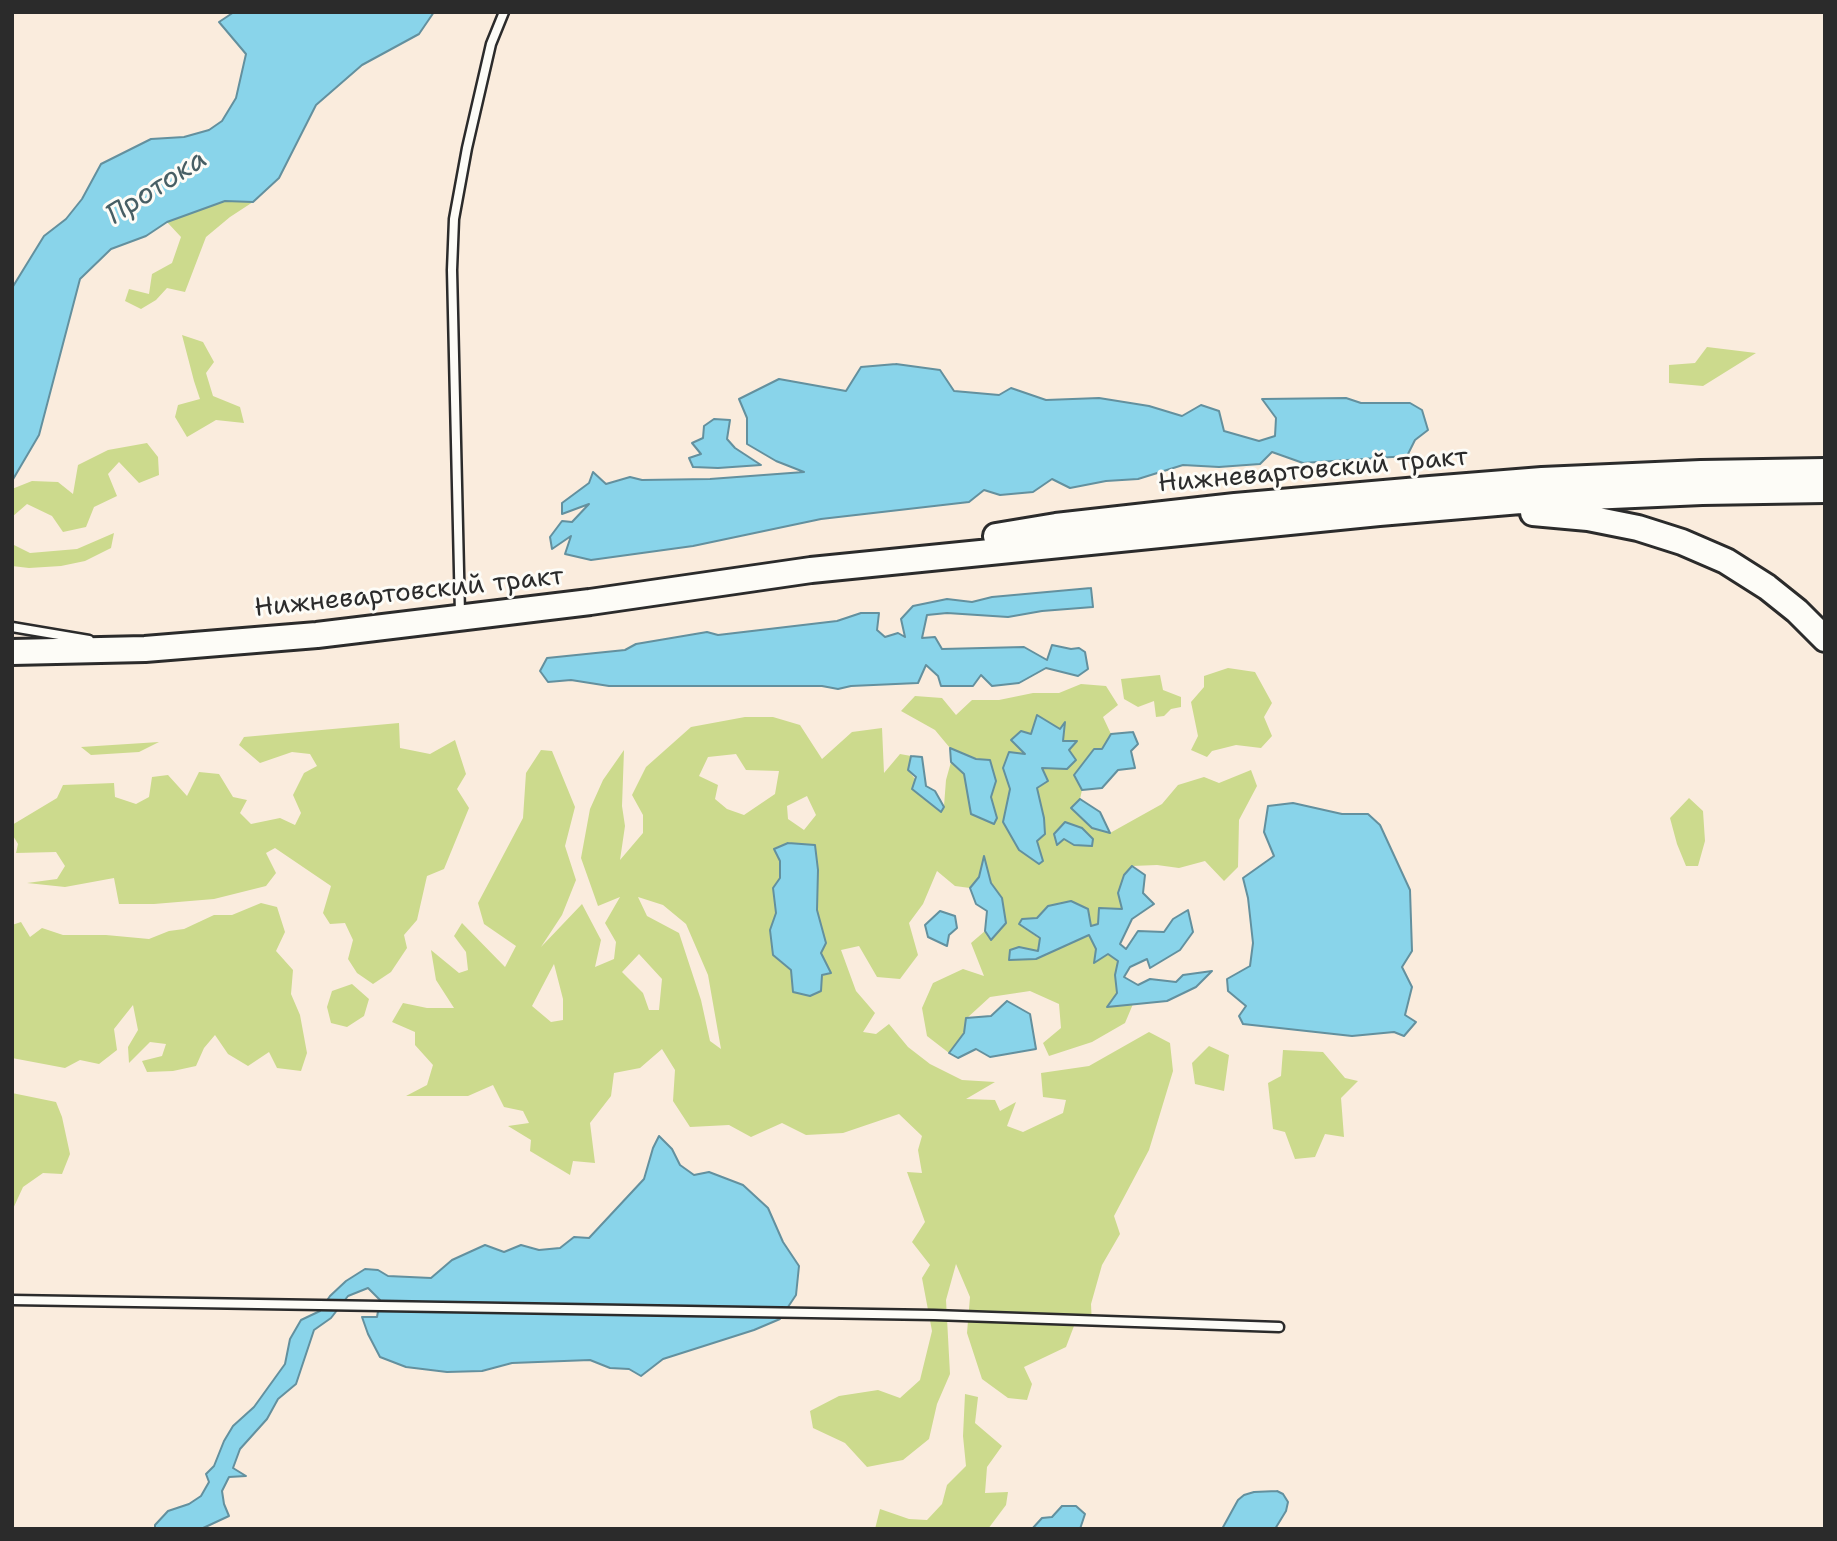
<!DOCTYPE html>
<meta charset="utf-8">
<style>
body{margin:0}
#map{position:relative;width:1837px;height:1541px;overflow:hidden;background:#faecdd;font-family:"Shantell Sans",sans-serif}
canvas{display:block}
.frame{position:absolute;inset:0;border:14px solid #2b2b2b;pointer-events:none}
</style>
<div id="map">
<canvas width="1837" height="1541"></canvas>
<div class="frame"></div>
</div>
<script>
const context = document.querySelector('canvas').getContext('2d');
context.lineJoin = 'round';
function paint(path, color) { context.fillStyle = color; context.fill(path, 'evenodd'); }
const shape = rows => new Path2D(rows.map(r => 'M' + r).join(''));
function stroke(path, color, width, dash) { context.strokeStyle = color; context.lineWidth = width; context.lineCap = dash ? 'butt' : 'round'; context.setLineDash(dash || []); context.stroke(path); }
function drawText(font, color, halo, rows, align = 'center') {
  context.font = font + ' "Shantell Sans",sans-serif'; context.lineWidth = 6; context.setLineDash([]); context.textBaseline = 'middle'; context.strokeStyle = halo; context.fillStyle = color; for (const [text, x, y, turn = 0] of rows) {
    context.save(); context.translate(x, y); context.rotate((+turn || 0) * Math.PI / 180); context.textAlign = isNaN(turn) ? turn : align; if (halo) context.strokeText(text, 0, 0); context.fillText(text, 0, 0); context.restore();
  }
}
const green = shape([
 [225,201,253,202,230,217,206,237,185,292,167,288,156,300,141,309,125,301,129,289,149,294,152,274,172,263,181,237,167,222],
 [182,335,203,342,214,362,206,373,213,396,240,407,244,423,216,420,187,437,175,417,178,405,200,399,194,381],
 [1707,347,1756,353,1703,386,1669,383,1669,365,1695,363],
 [147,443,158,457,159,475,139,483,119,462,108,474,117,496,94,507,86,527,63,532,52,516,27,504,12,517,12,489,32,481,58,482,73,494,78,465,108,450],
 [114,533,111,548,85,561,61,566,29,568,12,566,12,544,30,553,77,549],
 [1228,668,1255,672,1272,703,1264,717,1272,736,1261,748,1236,745,1212,751,1207,757,1191,750,1198,736,1191,702,1204,687,1204,676],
 [1160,675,1163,690,1181,697,1181,707,1171,709,1164,716,1156,717,1154,701,1138,707,1124,699,1121,679],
 [1081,684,1106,686,1118,705,1103,717,1111,734,1102,749,1094,750,1075,775,1082,790,1080,799,1071,808,1092,828,1110,833,1162,804,1178,785,1204,777,1219,783,1251,770,1257,786,1239,820,1238,867,1224,881,1205,861,1179,868,1157,865,1132,866,1124,875,1122,909,1098,924,1091,926,1048,906,1037,919,1019,924,1040,939,1036,959,1090,935,1096,949,1095,962,1108,954,1118,961,1115,975,1117,993,1108,1007,1133,1004,1125,1023,1092,1042,1049,1056,1043,1043,1061,1028,1059,1004,1030,991,990,997,967,1018,964,1033,949,1053,927,1036,922,1008,933,983,963,969,984,976,971,943,985,931,992,940,1002,898,991,883,984,858,979,877,970,888,955,886,937,871,923,904,909,923,918,955,900,979,877,977,859,946,841,950,856,991,875,1013,863,1032,876,1034,889,1024,908,1047,930,1064,962,1080,995,1082,966,1099,995,1100,1000,1111,1016,1102,1007,1126,1023,1132,1063,1113,1066,1100,1043,1097,1041,1073,1089,1066,1149,1032,1170,1043,1173,1071,1149,1150,1114,1216,1120,1234,1102,1265,1091,1304,1092,1326,1074,1326,1066,1347,1024,1367,1032,1384,1027,1400,1008,1398,982,1379,967,1333,970,1297,956,1264,946,1300,950,1374,937,1404,929,1439,903,1460,867,1467,845,1443,813,1428,810,1411,839,1396,878,1390,900,1398,920,1380,932,1331,922,1278,930,1265,912,1242,925,1222,907,1172,922,1173,918,1150,922,1136,899,1114,843,1133,806,1135,782,1123,751,1137,729,1125,690,1127,673,1101,675,1070,662,1049,640,1068,614,1073,611,1096,590,1123,595,1163,573,1161,570,1175,530,1151,531,1140,508,1126,529,1123,523,1111,504,1107,493,1085,468,1096,406,1096,427,1085,433,1065,415,1045,415,1032,392,1022,403,1003,427,1008,454,1008,436,980,431,950,459,973,468,970,466,952,454,936,462,923,505,967,516,946,484,924,478,903,523,818,526,773,541,750,552,751,575,807,565,846,576,880,562,915,541,947,582,904,601,940,595,967,614,959,616,942,605,923,620,897,598,906,581,858,590,809,603,780,624,750,622,806,625,826,620,860,643,833,643,815,632,795,646,767,691,727,745,717,773,717,800,725,822,759,852,732,882,728,884,773,900,754,911,756,908,770,941,812,944,806,946,780,951,762,964,774,971,814,997,818,991,797,996,781,990,760,976,759,950,748,935,730,901,711,915,696,942,698,956,715,972,700,999,700,1033,693,1059,693],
 [1064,724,1063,741,1076,742,1069,750,1042,767,1037,788,1044,818,1045,834,1037,841,1043,861,1004,822,1010,788,1009,752,1026,755,1011,740,1060,729],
 [736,754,746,770,779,771,775,794,744,815,727,809,715,799,718,785,699,776,708,757],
 [807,796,816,815,804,830,788,819,787,806],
 [774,849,818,870,817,910,826,943,821,953,831,973,822,975,793,992,791,970,770,930,776,913,780,878,780,861],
 [638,897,663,905,686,924,708,975,721,1049,710,1041,701,1000,679,933,647,916],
 [639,954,662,979,659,1010,649,1010,643,993,622,972],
 [554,964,563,999,563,1020,551,1022,532,1006],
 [399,723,400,748,430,754,455,740,466,774,457,789,469,808,444,869,427,876,417,920,404,935,407,948,391,972,373,984,357,973,348,959,353,940,345,923,330,924,323,913,331,886,275,848,266,853,276,873,266,886,214,899,154,904,119,904,114,878,65,887,27,883,57,879,65,866,56,852,16,853,18,844,12,834,12,825,57,798,63,785,114,783,115,797,136,804,149,797,152,777,168,775,187,796,199,772,219,774,233,797,247,800,240,813,251,824,280,818,295,825,301,813,293,795,304,773,317,766,310,754,292,752,260,763,239,745,244,737],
 [159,742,139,752,91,755,81,747],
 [1689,798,1703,811,1705,841,1698,866,1686,866,1677,844,1670,818],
 [261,903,277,907,285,932,276,951,293,970,291,994,300,1015,307,1053,301,1071,277,1068,269,1052,248,1066,228,1054,215,1035,204,1048,196,1066,173,1071,147,1072,142,1061,162,1056,166,1044,150,1042,129,1063,128,1047,138,1030,133,1005,114,1029,117,1050,99,1064,80,1060,65,1068,12,1058,12,925,21,922,30,937,42,928,63,935,106,935,149,939,169,931,184,929,214,915,232,915],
 [352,984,369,999,364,1016,347,1027,331,1023,327,1007,332,991],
 [1209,1046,1229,1055,1224,1091,1195,1084,1192,1063],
 [1283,1050,1323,1052,1345,1078,1358,1081,1341,1098,1344,1137,1325,1134,1315,1157,1295,1159,1285,1132,1273,1129,1268,1083,1281,1076],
 [12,1093,56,1102,62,1117,70,1154,62,1174,43,1173,23,1187,12,1211],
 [965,1394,978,1397,975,1423,1002,1446,987,1467,985,1493,1008,1492,1006,1505,988,1529,875,1529,880,1509,909,1519,927,1520,942,1504,947,1485,966,1466,963,1436]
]);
const water = shape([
 [234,12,434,12,419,34,362,65,316,105,279,178,253,202,225,201,167,222,146,236,111,249,80,279,39,435,12,481,12,288,44,236,66,219,82,199,101,164,151,139,184,137,209,130,222,121,236,98,246,54,219,22,234,12],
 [896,364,940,370,954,391,999,395,1011,388,1046,400,1099,398,1149,406,1182,416,1201,405,1219,411,1224,431,1259,441,1275,436,1276,418,1262,399,1346,398,1361,403,1410,403,1422,410,1428,430,1415,440,1407,456,1303,463,1272,452,1260,464,1219,467,1183,465,1138,479,1106,481,1070,488,1052,479,1033,492,1000,495,984,490,969,502,821,519,693,546,591,560,565,554,571,536,552,549,550,537,562,521,572,522,589,504,562,514,562,503,589,483,593,472,606,484,630,477,642,480,710,479,804,472,776,461,747,444,747,418,739,399,779,379,846,391,861,367,896,364],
 [714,419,730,420,727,439,735,448,761,465,718,468,693,467,689,458,701,454,692,443,703,438,704,426,714,419],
 [1091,588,1093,607,1042,611,1008,617,947,613,927,615,922,638,935,637,942,649,1024,647,1047,660,1052,645,1071,649,1079,648,1085,652,1088,669,1078,676,1046,668,1019,683,992,686,981,675,973,686,941,686,938,676,926,665,918,683,851,686,838,689,822,686,609,686,571,680,548,682,540,671,547,658,625,650,636,644,707,632,718,635,837,621,861,613,879,613,877,630,885,637,898,633,905,637,901,619,913,606,947,599,972,602,992,597,1091,588],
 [1037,715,1060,729,1065,722,1063,741,1077,741,1069,750,1076,760,1067,769,1042,768,1048,781,1037,788,1044,818,1045,834,1037,841,1043,861,1039,864,1019,850,1003,822,1010,789,1003,768,1009,752,1025,754,1011,740,1021,731,1031,734,1037,715],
 [1133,732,1138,744,1131,751,1135,768,1118,770,1102,788,1082,790,1074,775,1094,749,1102,749,1111,734,1133,732],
 [950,748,976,759,990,760,996,781,991,797,997,818,994,824,971,814,964,774,951,762,950,748],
 [911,756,922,757,926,786,935,791,944,807,941,812,912,789,916,777,908,770,911,756],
 [1080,799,1100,812,1110,833,1092,828,1071,808,1080,799],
 [1293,803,1342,814,1368,814,1380,825,1410,890,1412,951,1402,967,1412,987,1405,1015,1416,1022,1404,1036,1394,1032,1352,1036,1243,1024,1239,1016,1246,1006,1228,991,1227,979,1250,966,1253,943,1248,898,1243,878,1274,856,1264,832,1268,806,1293,803],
 [1065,822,1082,828,1093,839,1092,846,1074,845,1064,839,1057,845,1054,834,1065,822],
 [788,843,815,845,818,870,817,910,826,943,821,953,831,973,822,975,821,991,810,996,793,992,791,970,773,955,770,930,776,913,773,888,780,878,780,861,774,849,788,843],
 [984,856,991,883,1002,898,1006,923,991,940,985,931,987,911,976,904,970,888,979,877,984,856],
 [1132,866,1145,875,1143,893,1154,904,1132,919,1120,944,1126,949,1138,931,1164,932,1173,919,1188,910,1193,932,1180,950,1150,968,1147,959,1130,967,1124,977,1138,985,1150,979,1176,982,1183,975,1212,971,1196,987,1167,1001,1107,1007,1117,993,1115,975,1118,961,1108,954,1094,963,1096,949,1089,935,1036,959,1009,960,1010,950,1019,947,1038,951,1040,938,1019,924,1022,919,1037,918,1048,906,1071,901,1088,909,1091,926,1098,924,1099,908,1122,909,1118,893,1124,875,1132,866],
 [940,911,955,916,957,928,949,935,947,946,928,937,925,925,940,911],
 [1007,1001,1030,1014,1036,1049,990,1057,976,1049,958,1058,949,1053,964,1033,966,1018,991,1016,1007,1001],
 [659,1136,672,1149,680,1165,694,1175,709,1172,743,1185,768,1208,783,1242,799,1266,796,1295,780,1319,754,1330,663,1359,641,1376,629,1369,610,1368,590,1360,512,1363,482,1371,447,1372,406,1367,380,1357,368,1334,362,1317,377,1317,380,1300,368,1288,348,1296,331,1318,314,1330,296,1384,278,1399,267,1419,240,1449,233,1468,246,1476,229,1477,222,1491,224,1504,229,1516,201,1529,155,1529,155,1525,168,1511,189,1504,201,1496,209,1482,206,1474,214,1466,224,1441,233,1426,254,1407,285,1364,290,1339,301,1320,320,1311,330,1296,346,1281,365,1269,378,1270,388,1276,431,1278,452,1260,485,1245,504,1252,521,1245,539,1250,560,1248,574,1237,589,1238,644,1179,653,1148,659,1136],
 [1277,1491,1283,1494,1288,1502,1286,1511,1275,1529,1222,1529,1238,1500,1244,1495,1254,1492,1277,1491],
 [1062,1506,1076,1506,1085,1514,1080,1529,1032,1529,1042,1518,1052,1517,1062,1506]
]);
const lane = shape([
 [460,614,452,270,454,219,467,148,491,44,504,12],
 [12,627,89,640],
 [12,1300,934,1315,1279,1327]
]);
const primary = shape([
 [1533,513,1588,518,1638,528,1682,542,1726,561,1767,587,1797,611,1825,639],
 [996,536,1056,526,1235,506,1430,489,1542,480,1701,473,1825,471],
 [12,652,145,649,317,635,590,602,811,570,1379,513,1544,499,1702,492,1825,490]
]);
const streetNames = [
 ["Нижневартовский тракт",1313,471,-5],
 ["Нижневартовский тракт",409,593,-6]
];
const waterNames = [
 ["Протока",157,188,-33]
];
paint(green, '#ccda8d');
paint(water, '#89d4ea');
stroke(water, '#63909e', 2);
stroke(lane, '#2b2b2b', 13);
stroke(primary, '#2b2b2b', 30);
stroke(lane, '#fdfcf7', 8);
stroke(primary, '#fdfcf7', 24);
drawText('26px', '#2b2b2b', '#fdfcf7', streetNames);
drawText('italic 28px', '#475e64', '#fdfcf7', waterNames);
</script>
